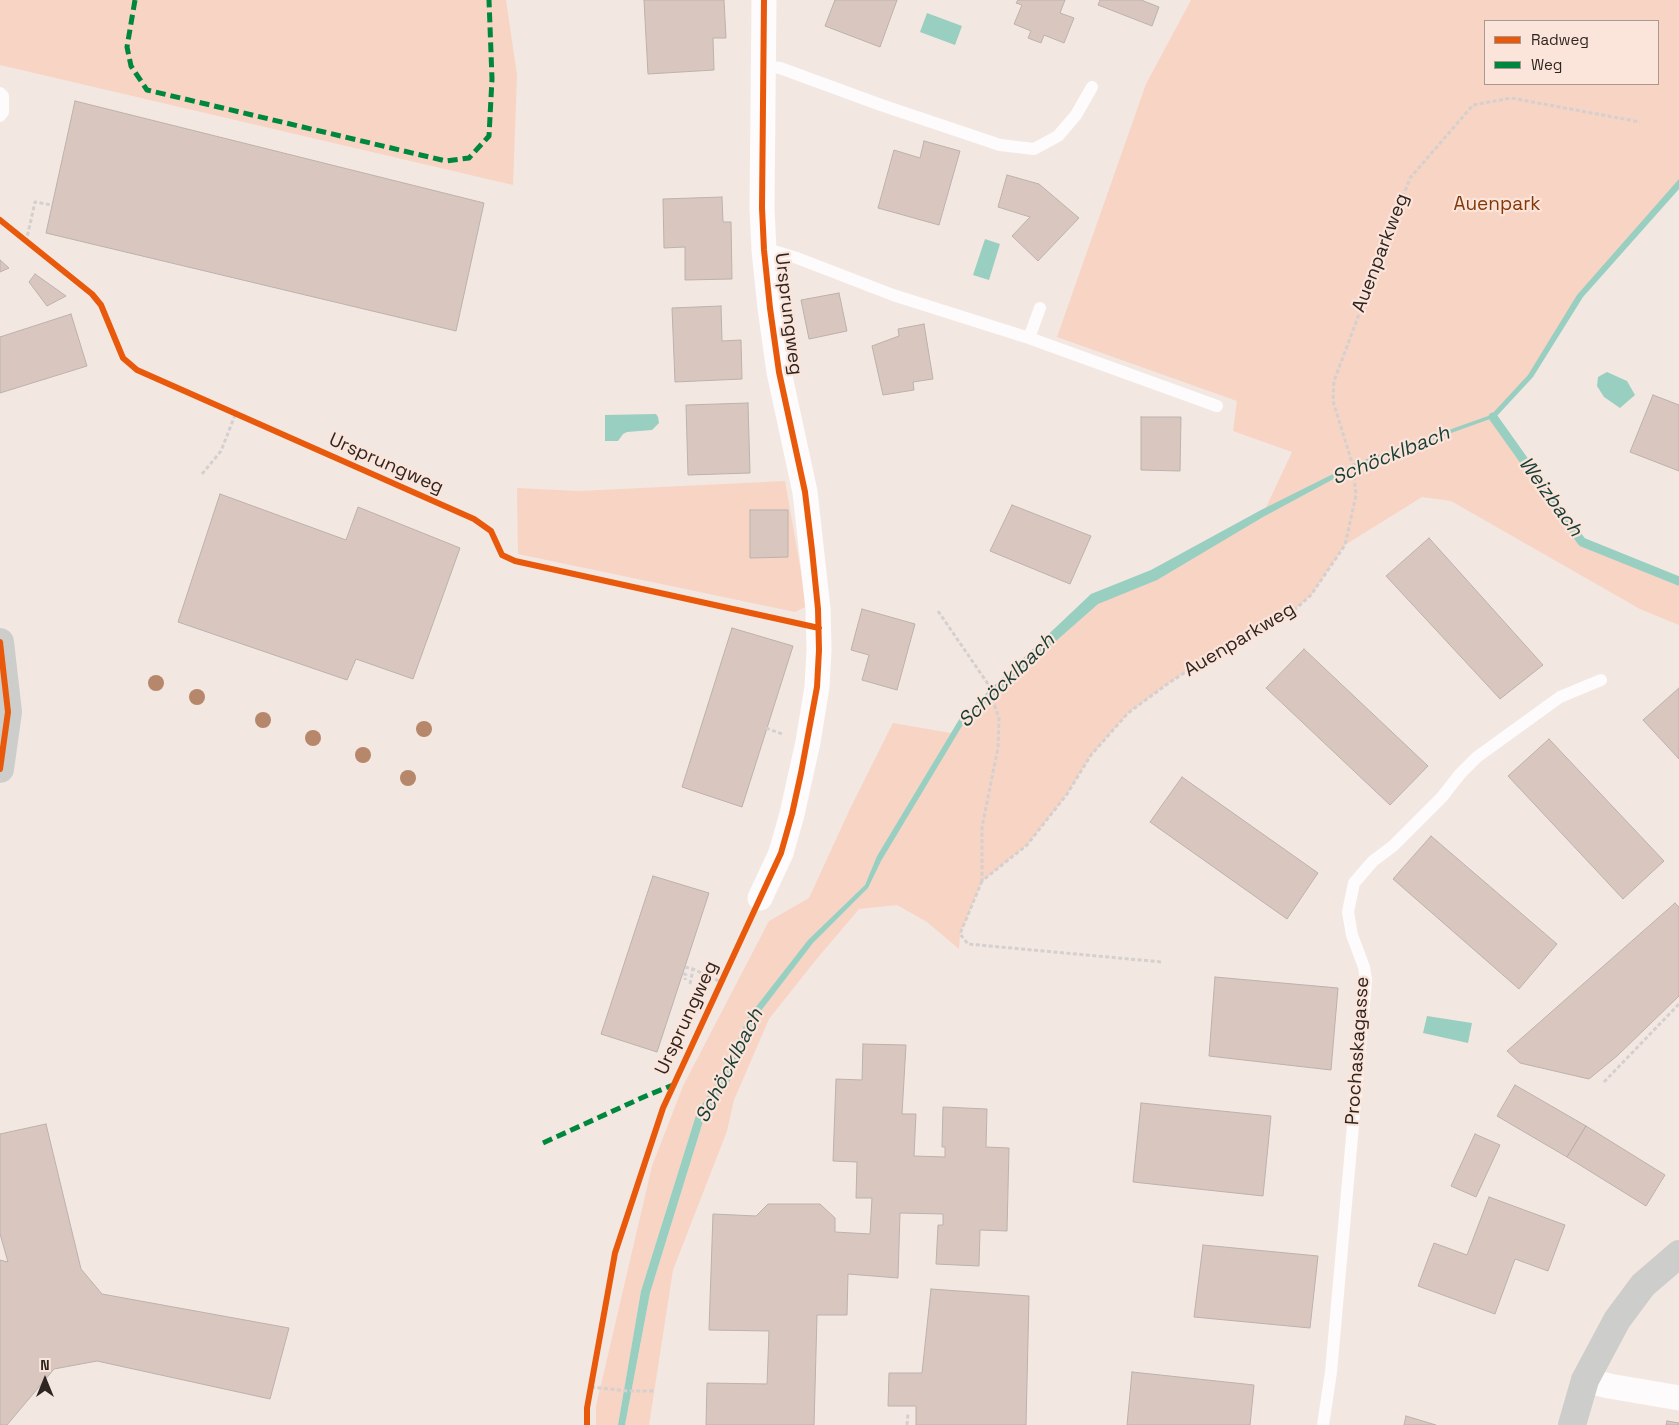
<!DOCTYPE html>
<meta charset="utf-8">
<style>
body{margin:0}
#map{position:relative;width:1679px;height:1425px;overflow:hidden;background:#f3e7e2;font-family:"Space Grotesk",sans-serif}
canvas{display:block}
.legend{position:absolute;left:1484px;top:20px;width:175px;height:65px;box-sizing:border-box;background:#fbe4da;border:1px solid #a99890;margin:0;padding:6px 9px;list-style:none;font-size:15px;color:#2f2520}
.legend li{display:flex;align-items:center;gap:10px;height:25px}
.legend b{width:25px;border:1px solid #a99890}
.north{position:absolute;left:20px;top:1355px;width:50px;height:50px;-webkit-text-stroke:4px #fbe4da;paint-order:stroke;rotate:0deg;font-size:14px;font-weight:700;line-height:20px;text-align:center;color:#2f2520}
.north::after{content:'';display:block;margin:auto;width:18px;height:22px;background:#2f2520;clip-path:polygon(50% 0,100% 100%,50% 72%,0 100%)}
</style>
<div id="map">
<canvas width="1679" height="1425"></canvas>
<ul class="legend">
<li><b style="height:6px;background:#e8590c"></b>Radweg</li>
<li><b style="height:6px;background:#00873e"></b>Weg</li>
</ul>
<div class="north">N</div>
</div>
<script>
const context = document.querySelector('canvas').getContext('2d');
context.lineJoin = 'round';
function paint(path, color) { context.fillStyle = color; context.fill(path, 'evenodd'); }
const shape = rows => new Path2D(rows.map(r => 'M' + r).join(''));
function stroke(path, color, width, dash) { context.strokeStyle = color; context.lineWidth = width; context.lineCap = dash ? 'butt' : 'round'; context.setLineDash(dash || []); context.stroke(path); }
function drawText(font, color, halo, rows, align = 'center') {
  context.font = font + ' "Space Grotesk",sans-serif'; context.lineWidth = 4.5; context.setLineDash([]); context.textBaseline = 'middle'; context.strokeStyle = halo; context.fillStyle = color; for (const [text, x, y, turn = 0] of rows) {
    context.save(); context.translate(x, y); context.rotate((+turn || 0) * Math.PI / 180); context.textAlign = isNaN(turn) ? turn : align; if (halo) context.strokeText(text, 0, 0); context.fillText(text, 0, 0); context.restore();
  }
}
const green = shape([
 [0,0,506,0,517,75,513,185,0,65],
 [1191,0,1679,0,1679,184,1578,297,1530,376,1493,417,1581,542,1679,581,1679,625,1640,609,1451,501,1422,497,1345,545,1311,595,1292,612,1212,654,1166,685,1128,713,1091,755,1067,794,1027,845,982,881,960,934,959,949,927,922,897,905,859,909,815,961,769,1019,734,1100,727,1131,673,1270,649,1425,625,1425,650,1293,705,1115,729,1083,754,1020,813,943,868,888,873,870,961,721,1094,599,1154,575,1263,514,1292,452,1233,431,1237,401,1057,337,1146,84],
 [1485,21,1658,21,1658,84,1485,84],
 [785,481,807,606,795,612,518,554,517,488,579,491],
 [893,723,951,733,877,856,865,885,808,940,748,1017,721,1076,697,1112,641,1291,618,1425,596,1425,596,1406,652,1166,683,1086,769,921,809,898,849,811]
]);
const water = shape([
 [927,13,962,26,955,45,920,32],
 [1679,179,1679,189,1583,297,1533,377,1496,417,1495,420,1490,419,1354,468,1263,517,1157,580,1098,604,965,721,881,861,868,888,813,943,754,1020,729,1083,705,1115,650,1293,625,1425,618,1425,641,1291,697,1112,721,1076,748,1017,808,940,865,885,877,856,960,718,1091,594,1151,570,1261,510,1353,464,1491,415,1528,375,1577,295],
 [985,239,1000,244,989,280,973,275],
 [1607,372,1627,381,1635,395,1620,408,1604,397,1597,386,1598,377],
 [656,414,658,417,659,423,652,430,627,432,623,434,618,441,605,441,605,415],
 [1427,1016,1472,1023,1468,1043,1423,1033]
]);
const stream = shape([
 [1493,417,1582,542,1679,581]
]);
const building = shape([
 [644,0,724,0,726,38,713,38,714,70,648,74,644,0],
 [835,0,897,0,880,47,825,26,835,0],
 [1018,0,1065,0,1060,13,1074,18,1064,43,1044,35,1041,43,1028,38,1031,31,1014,24,1022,5,1016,3,1018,0],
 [1100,0,1141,0,1159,7,1152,26,1098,5,1100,0],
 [75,101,484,203,456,331,46,233,75,101],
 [924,141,960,151,939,225,878,208,894,150,920,158,924,141],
 [1007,175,1039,184,1079,218,1038,261,1012,236,1030,217,998,207,1007,175],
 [722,197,723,222,731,222,732,279,685,280,685,247,664,248,663,199,722,197],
 [0,260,9,268,0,272,0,260],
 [35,274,66,296,47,306,29,282,35,274],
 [839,293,847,331,809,339,801,300,839,293],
 [721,306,722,341,741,340,742,379,675,382,672,308,721,306],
 [71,314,87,366,0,393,0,337,71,314],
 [924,324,933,379,913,382,914,390,883,395,872,346,899,336,898,329,924,324],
 [1653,395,1679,405,1679,471,1630,452,1653,395],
 [748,403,750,473,688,475,686,405,748,403],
 [1141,417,1181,417,1180,471,1141,470,1141,417],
 [220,494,346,540,358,507,460,548,413,679,356,659,347,680,178,622,220,494],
 [1012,505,1091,536,1070,584,990,551,1012,505],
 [750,510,788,510,788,557,750,558,750,510],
 [1429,538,1543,665,1500,699,1386,576,1429,538],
 [862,609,915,624,897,690,862,680,869,655,851,650,862,609],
 [732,628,793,646,742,807,682,787,732,628],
 [1304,649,1428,766,1390,805,1266,688,1304,649],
 [1679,688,1679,759,1643,720,1679,688],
 [1549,739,1664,861,1623,899,1508,776,1549,739],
 [1182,777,1318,873,1287,919,1150,822,1182,777],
 [1431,836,1557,944,1519,989,1393,879,1431,836],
 [653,876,709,893,657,1052,601,1034,653,876],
 [1675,903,1679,907,1679,996,1617,1056,1589,1079,1520,1063,1507,1051,1675,903],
 [1215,977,1338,988,1331,1070,1209,1056,1215,977],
 [863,1044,906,1045,902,1114,916,1114,914,1156,945,1157,945,1147,942,1147,943,1107,987,1109,986,1147,1009,1148,1007,1231,980,1230,979,1266,936,1264,938,1225,943,1225,943,1214,900,1213,898,1278,848,1274,847,1315,817,1315,814,1425,706,1425,707,1383,767,1384,769,1331,709,1330,713,1214,756,1216,768,1204,820,1204,835,1218,835,1232,870,1234,872,1198,856,1198,857,1162,833,1161,836,1079,862,1080,863,1044],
 [1515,1085,1586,1126,1567,1157,1497,1116,1515,1085],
 [1141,1103,1271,1116,1263,1196,1133,1182,1141,1103],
 [46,1124,81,1269,102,1294,289,1328,270,1399,97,1361,54,1369,7,1425,0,1425,0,1260,8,1262,0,1234,0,1134,46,1124],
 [1586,1126,1665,1175,1646,1206,1567,1157,1586,1126],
 [1475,1134,1500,1145,1476,1197,1451,1186,1475,1134],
 [1489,1197,1565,1225,1548,1271,1515,1259,1495,1314,1418,1286,1434,1243,1467,1255,1489,1197],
 [1203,1245,1318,1256,1310,1328,1194,1317,1203,1245],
 [931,1289,1029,1296,1026,1425,916,1425,916,1406,888,1406,889,1373,922,1373,931,1289],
 [1132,1372,1254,1385,1250,1425,1127,1425,1132,1372],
 [1406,1416,1436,1425,1404,1425,1406,1416],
 [1667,1421,1679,1423,1679,1425,1666,1425,1667,1421]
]);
const path = shape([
 [26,242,35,202,52,205],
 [202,474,221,451,235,415],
 [938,611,988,684,999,719,998,748,982,827,982,881,1027,845,1067,794,1091,755,1128,713,1166,685,1212,654,1292,612,1311,595,1345,545,1356,495,1353,466,1333,401,1334,381,1410,178,1473,105,1511,98,1640,122],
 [766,728,782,734],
 [982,881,960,934,968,944,1162,962],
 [685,967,693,969,721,982],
 [683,973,686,975,685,980],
 [690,984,693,969],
 [1604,1082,1679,1004],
 [591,1387,628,1391,654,1391],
 [907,1425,908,1414]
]);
const lane = shape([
 [763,66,780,68,881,105,1000,145,1034,149,1058,136,1076,115,1092,87],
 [0,93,3,96,3,112,0,116],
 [764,250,777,252,797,258,893,295,1029,338,1217,406],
 [1029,338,1040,308],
 [1323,1425,1331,1372,1366,980,1364,967,1352,935,1348,912,1354,883,1373,861,1393,846,1442,797,1460,774,1477,757,1560,697,1601,680]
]);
const street = shape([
 [760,898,781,853,792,814,808,742,817,687,819,650,818,609,805,492,779,372,770,308,764,250,762,208,764,0],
 [1585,1380,1609,1386,1679,1398]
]);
const secondary = shape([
 [0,642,8,712,0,769],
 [1572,1425,1585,1380,1617,1320,1643,1285,1679,1254]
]);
const quiet = shape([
 [135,0,127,47,131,66,147,90,446,161,469,158,489,136,492,79,489,0],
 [543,1143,648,1095,673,1085]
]);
const cycleway = shape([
 [0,220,92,294,101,305,123,358,137,370,474,519,491,531,502,555,515,561,819,628],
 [0,642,8,712,0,769],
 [587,1425,587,1408,615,1253,663,1108,781,853,792,814,801,773,817,687,819,650,818,609,812,550,805,492,779,372,770,308,764,250,762,208,764,0]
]);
const trees = [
 [156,683],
 [197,697],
 [263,720],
 [424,729],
 [313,738],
 [363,755],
 [408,778]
];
const parkNames = [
 ["Auenpark",1497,205]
];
const streetNames = [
 ["Auenparkweg",1381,253,-69],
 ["Ursprungweg",788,314,83],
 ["Ursprungweg",386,464,24],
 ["Auenparkweg",1240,640,-31],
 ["Ursprungweg",687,1018,-65],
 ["Prochaskagasse",1358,1051,-86]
];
const waterNames = [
 ["Schöcklbach",1391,456,-22],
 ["Weizbach",1550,497,54],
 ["Schöcklbach",1007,681,-44],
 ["Schöcklbach",730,1066,-63]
];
paint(green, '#f8d4c4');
paint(water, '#98cfc1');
stroke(stream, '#98cfc1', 9);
paint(building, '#d9c7bf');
stroke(building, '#bbb1ad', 1);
stroke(path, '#d4d0ce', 3, [4, 2.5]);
stroke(lane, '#fdfbfb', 12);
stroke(street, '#fdfbfb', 25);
stroke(secondary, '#cdcdcb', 28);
stroke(quiet, '#00873e', 5, [10, 5]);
stroke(cycleway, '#e8590c', 6);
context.fillStyle = '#b6876a';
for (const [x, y] of trees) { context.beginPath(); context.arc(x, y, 8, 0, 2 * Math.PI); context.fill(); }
drawText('19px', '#843808', '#fbe4da', parkNames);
drawText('19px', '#2f2520', '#fbe4da', streetNames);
drawText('italic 20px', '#163d35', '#fbe4da', waterNames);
</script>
